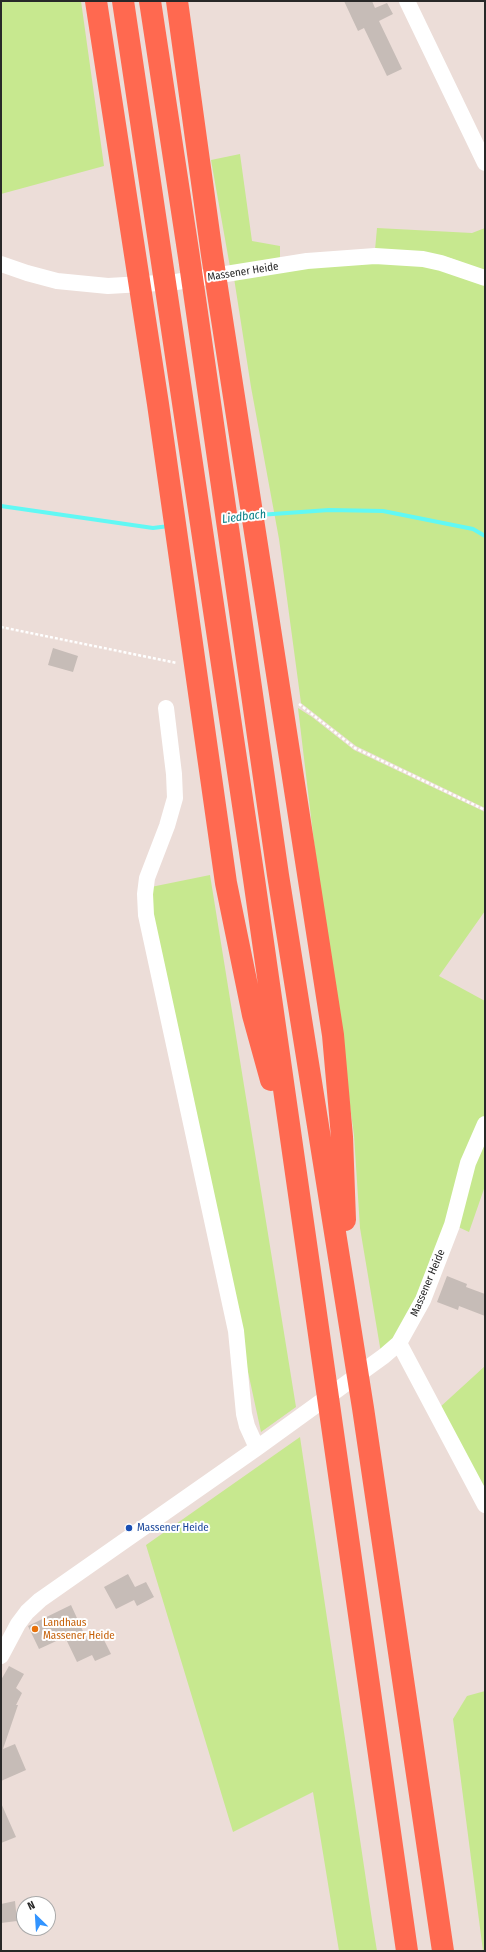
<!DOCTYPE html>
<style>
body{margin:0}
#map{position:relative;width:486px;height:1952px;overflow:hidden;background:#ecddd8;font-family:"Fira Sans Condensed",sans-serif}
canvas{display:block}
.frame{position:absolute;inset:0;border:2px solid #282828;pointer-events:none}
.north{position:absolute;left:16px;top:1896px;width:40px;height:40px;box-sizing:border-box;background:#fff;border:1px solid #a9a9a9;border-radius:50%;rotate:335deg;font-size:11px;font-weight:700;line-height:16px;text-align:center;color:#282828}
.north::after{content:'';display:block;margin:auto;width:14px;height:18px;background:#3294ff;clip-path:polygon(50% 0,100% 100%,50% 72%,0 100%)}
</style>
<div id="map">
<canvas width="486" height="1952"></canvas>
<div class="frame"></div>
<div class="north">N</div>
</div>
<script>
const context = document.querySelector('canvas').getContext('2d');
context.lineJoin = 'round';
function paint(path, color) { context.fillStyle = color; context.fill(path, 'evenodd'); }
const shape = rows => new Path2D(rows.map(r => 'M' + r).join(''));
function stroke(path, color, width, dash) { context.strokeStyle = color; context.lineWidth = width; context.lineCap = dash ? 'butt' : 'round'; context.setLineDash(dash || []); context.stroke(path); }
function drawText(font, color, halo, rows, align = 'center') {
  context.font = font + ' "Fira Sans Condensed",sans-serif'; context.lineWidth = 4; context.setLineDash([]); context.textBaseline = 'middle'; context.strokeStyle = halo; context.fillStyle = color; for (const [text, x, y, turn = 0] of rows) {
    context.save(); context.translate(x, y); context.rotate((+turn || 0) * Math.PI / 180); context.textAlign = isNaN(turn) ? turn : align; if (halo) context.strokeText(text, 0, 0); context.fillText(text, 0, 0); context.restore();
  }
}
const green = shape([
 [1,1,81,1,104,166,1,194],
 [240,154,252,241,280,246,280,259,230,267,211,160],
 [377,228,472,233,485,228,485,271,450,258,375,250],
 [376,262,422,266,449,271,485,285,485,808,356,746,301,703,279,539,251,387,234,278,308,268],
 [298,708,312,717,354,750,485,812,485,911,439,976,485,1001,485,1115,472,1139,448,1222,409,1318,381,1353,360,1228,354,1135,316,859],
 [210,875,296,1407,261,1432,150,918,151,887],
 [485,1133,485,1186,469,1232,456,1226],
 [485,1366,485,1492,439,1408],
 [300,1437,372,1920,377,1951,339,1951,313,1792,233,1832,146,1545],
 [485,1691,485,1951,483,1951,453,1719,467,1696]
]);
const stream = shape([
 [1,506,153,528,169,526],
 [259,515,329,510,383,511,473,529,485,536]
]);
const building = shape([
 [344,1,372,1,375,8,387,3,393,14,379,21,402,69,387,76,364,28,358,31],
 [53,648,78,656,73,672,48,665],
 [447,1276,467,1284,466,1287,485,1294,485,1316,459,1306,458,1310,437,1302],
 [128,1574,135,1587,146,1582,154,1597,137,1606,134,1600,116,1609,104,1587],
 [71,1605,87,1640,101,1634,111,1654,95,1661,92,1655,77,1662,65,1637,39,1649,28,1626],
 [9,1666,24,1674,16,1688,22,1693,16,1705,18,1705,3,1749,15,1744,26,1770,1,1781,1,1680],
 [1,1803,16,1837,1,1843],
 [15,1901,17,1921,1,1923,1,1904]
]);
const path = shape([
 [1,627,177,663],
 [299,704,355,748,485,810]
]);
const minor = shape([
 [407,1,485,163],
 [1,264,27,273,57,281,108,286,176,282,307,261,375,256,423,259,441,263,485,278],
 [166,708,174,774,175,798,167,826,147,878,145,894,146,915,236,1331,244,1414,247,1426,257,1448],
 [399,1343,485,1505],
 [1,1656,18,1624,27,1612,40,1600,257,1448,384,1356,399,1343,423,1300,452,1225,468,1163,485,1124]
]);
const highway = shape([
 [96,1,158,404,226,883,253,1015,271,1080],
 [123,1,254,879,407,1951],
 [150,1,189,257,278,875,363,1408,443,1951],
 [177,1,212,255,333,1035,342,1137,345,1220]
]);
const markers = [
 [129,1528,4,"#1a4fb4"],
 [35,1629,4,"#e8710a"]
];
const streetNames = [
 ["Massener Heide",243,272,-9],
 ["Massener Heide",428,1283,-67]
];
const transitNames = [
 ["Massener Heide",137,1528]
];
const foodNames = [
 ["Landhaus",43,1623],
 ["Massener Heide",43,1636]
];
const waterNames = [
 ["Liedbach",244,517,-7]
];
paint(green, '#c7e88f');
stroke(stream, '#61f8f4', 4);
paint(building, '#c6bcb7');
stroke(path, '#fff', 2.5, [3, 2]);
stroke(minor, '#fff', 16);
stroke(highway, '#ff6950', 22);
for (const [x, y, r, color] of markers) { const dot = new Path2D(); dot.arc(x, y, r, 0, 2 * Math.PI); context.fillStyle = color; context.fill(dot); stroke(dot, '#fff', 1.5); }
drawText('11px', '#282828', '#fff', streetNames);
drawText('11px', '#164399', '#fff', transitNames, 'left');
drawText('11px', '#c56008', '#fff', foodNames, 'left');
drawText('italic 12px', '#057e85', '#fff', waterNames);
</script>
